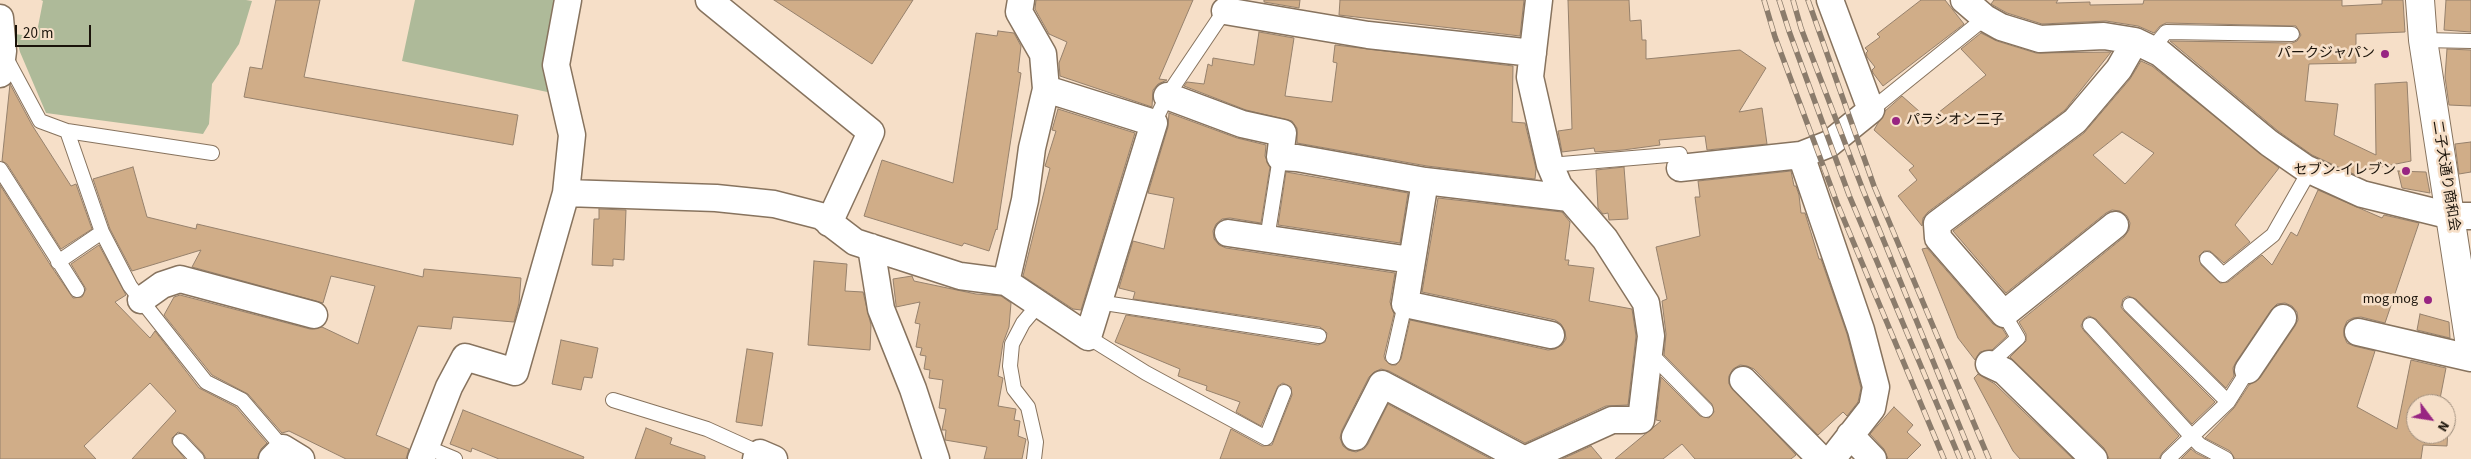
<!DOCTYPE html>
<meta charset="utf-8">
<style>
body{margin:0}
#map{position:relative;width:2471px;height:459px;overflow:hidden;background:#f6dfc8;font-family:"Source Sans 3",sans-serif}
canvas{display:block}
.north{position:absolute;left:2406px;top:394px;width:50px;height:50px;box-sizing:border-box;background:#f6dfc8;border:1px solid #9e8d7c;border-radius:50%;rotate:121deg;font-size:14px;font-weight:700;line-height:20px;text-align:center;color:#1a130a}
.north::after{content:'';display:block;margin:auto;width:18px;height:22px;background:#982582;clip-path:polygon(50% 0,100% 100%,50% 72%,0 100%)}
.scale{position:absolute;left:15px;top:25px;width:76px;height:22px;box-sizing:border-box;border:2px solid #1a130a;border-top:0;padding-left:6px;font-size:15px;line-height:18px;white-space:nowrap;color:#1a130a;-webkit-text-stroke:4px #f6dfc8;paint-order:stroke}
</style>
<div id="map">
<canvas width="2471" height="459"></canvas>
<div class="north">N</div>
<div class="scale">20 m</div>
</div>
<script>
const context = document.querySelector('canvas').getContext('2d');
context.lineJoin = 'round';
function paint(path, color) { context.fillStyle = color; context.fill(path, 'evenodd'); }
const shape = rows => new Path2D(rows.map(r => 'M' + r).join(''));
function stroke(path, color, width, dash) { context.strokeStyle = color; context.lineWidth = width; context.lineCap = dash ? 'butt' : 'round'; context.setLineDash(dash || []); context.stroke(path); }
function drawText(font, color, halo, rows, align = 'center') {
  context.font = font + ' "Source Sans 3","Noto Sans JP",sans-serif'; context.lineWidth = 5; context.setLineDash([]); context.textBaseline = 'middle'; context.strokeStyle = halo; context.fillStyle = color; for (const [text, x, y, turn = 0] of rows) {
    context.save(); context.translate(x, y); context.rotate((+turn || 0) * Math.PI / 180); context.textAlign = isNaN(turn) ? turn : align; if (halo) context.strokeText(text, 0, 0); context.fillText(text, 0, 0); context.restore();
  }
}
const green = shape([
 [41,0,246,0,252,1,239,44,212,84,209,124,203,134,46,113,20,52,15,34,36,37,43,1],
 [415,0,558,0,552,93,402,61]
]);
const building = shape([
 [276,0,320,0,304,77,518,115,513,145,244,97,250,67,262,69,276,0],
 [774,0,913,0,872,64,774,0],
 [1036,0,1193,0,1159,79,1167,80,1158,84,1153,90,1152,107,1060,76,1059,63,1067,42,1049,34,1035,9,1036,0],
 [1264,0,1300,0,1299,8,1264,2,1264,0],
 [1340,0,1524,0,1520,36,1339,15,1340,0],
 [1568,0,1629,0,1630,21,1641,20,1642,40,1646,40,1646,59,1740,50,1766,68,1739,112,1762,108,1767,144,1707,150,1705,136,1659,140,1660,145,1623,150,1595,152,1594,148,1562,152,1558,131,1572,129,1568,0],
 [1921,0,1945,0,1964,24,1883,86,1873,73,1872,70,1875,67,1867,57,1866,53,1868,51,1865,48,1880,37,1877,34,1921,0],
 [1994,0,2058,0,2056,3,2090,2,2090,5,2143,4,2144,0,2342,0,2342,6,2382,4,2382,0,2403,0,2405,32,2356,34,2356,63,2309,64,2305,101,2338,104,2334,135,2376,155,2375,84,2407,82,2411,161,2361,171,2358,176,2312,155,2278,131,2170,41,2292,43,2297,41,2301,35,2296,26,2166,23,2160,26,2154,33,2138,26,2106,21,2042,24,2007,13,1991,4,1994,0],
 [2446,0,2471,0,2471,32,2444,30,2446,0],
 [998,31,1014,33,1021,46,1018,72,1021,73,997,230,996,229,989,251,964,243,962,246,864,216,882,160,953,183,976,33,997,36,998,31],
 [1259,32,1294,38,1285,96,1332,102,1337,63,1333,62,1335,45,1513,66,1512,122,1525,123,1536,169,1535,179,1427,166,1297,143,1297,128,1292,121,1246,110,1184,86,1187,82,1204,84,1208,64,1212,66,1213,58,1254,65,1259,32],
 [1981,33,1997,41,2036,53,2111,52,2065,110,1928,212,1923,218,1922,226,1898,196,1917,180,1909,170,1914,166,1874,130,1885,111,1902,96,1929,120,1986,75,1961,49,1981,33],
 [2447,49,2471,50,2471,106,2449,105,2445,77,2447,49],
 [2141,61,2152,66,2279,168,2235,225,2250,242,2224,263,2210,251,2204,251,2199,256,2201,265,2220,283,2228,282,2262,255,2272,265,2291,232,2297,236,2318,190,2382,218,2384,215,2419,223,2385,323,2361,317,2353,318,2347,321,2344,328,2344,336,2347,343,2354,346,2375,351,2357,407,2397,429,2411,360,2446,368,2439,404,2416,404,2416,434,2446,434,2446,411,2449,411,2447,446,2423,445,2421,459,2235,459,2230,451,2205,438,2234,408,2249,385,2260,378,2295,326,2298,320,2297,312,2292,306,2285,303,2277,304,2271,310,2236,362,2233,368,2234,376,2226,388,2136,299,2128,296,2123,299,2121,307,2124,311,2215,402,2192,424,2096,319,2089,316,2084,319,2081,326,2084,331,2179,436,2162,453,2159,459,2109,459,2104,448,2010,357,2026,341,2026,334,2019,322,2124,237,2129,230,2130,223,2127,216,2120,211,2112,210,2106,213,2006,293,1953,231,2084,133,2130,79,2141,61],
 [2122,132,2154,153,2125,184,2093,155,2122,132],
 [10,84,32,125,71,186,76,184,92,229,61,249,7,164,2,161,10,84],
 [1058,109,1135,133,1081,310,1073,309,1023,276,1050,168,1045,166,1056,131,1052,130,1058,109],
 [1169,113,1237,138,1266,145,1265,156,1270,167,1261,223,1230,218,1222,219,1216,224,1213,231,1214,239,1219,245,1226,248,1395,273,1390,302,1394,314,1384,356,1385,360,1391,365,1396,365,1401,359,1410,320,1548,350,1555,349,1562,345,1566,339,1565,331,1561,324,1555,320,1422,292,1438,198,1562,212,1570,222,1565,260,1569,260,1568,265,1594,268,1589,301,1632,309,1636,336,1628,405,1606,406,1525,443,1389,371,1381,369,1374,372,1369,377,1342,430,1340,438,1343,446,1348,450,1356,452,1364,449,1368,444,1388,404,1491,459,1220,459,1231,429,1262,446,1272,445,1292,395,1291,387,1283,383,1278,386,1261,426,1236,412,1240,402,1206,390,1207,386,1178,376,1180,369,1115,342,1126,315,1318,345,1325,342,1327,333,1320,327,1133,299,1135,292,1119,288,1133,241,1164,249,1174,198,1148,193,1168,127,1169,113],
 [2471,142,2471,172,2459,174,2455,144,2471,142],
 [133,167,147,217,196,229,197,224,423,277,424,269,521,278,519,303,514,322,453,317,451,329,418,326,376,435,409,449,406,459,346,459,289,431,282,433,248,394,212,375,164,315,174,297,180,295,310,329,322,327,358,344,375,286,331,276,323,303,192,267,201,250,132,271,110,229,93,179,133,167],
 [1624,167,1628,219,1609,220,1608,213,1603,214,1598,208,1596,170,1624,167],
 [1791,171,1794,186,1796,186,1799,195,1801,213,1805,213,1819,259,1821,259,1847,334,1861,388,1858,402,1847,416,1843,412,1818,435,1754,369,1747,366,1740,365,1733,369,1729,376,1729,384,1796,455,1791,459,1695,459,1682,444,1663,459,1615,459,1661,421,1656,420,1661,377,1700,416,1709,418,1714,412,1712,404,1664,355,1666,334,1662,301,1667,299,1656,247,1700,236,1695,197,1700,197,1698,181,1791,171],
 [2398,171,2426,172,2430,193,2402,188,2398,171],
 [1286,172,1408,193,1400,243,1278,225,1286,172],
 [0,185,51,266,73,298,82,297,86,289,71,264,99,245,126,295,115,302,150,338,155,331,199,388,236,407,267,443,261,449,257,459,206,459,203,453,186,435,178,432,172,438,172,443,185,459,132,459,176,411,150,383,84,446,96,459,0,459,0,185],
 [599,209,626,210,624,260,613,259,613,266,592,265,594,219,599,219,599,209],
 [1927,248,1993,324,2002,328,2007,336,1992,350,1980,352,1975,360,1958,338,1922,249,1927,248],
 [814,261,847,264,845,291,863,292,871,325,870,350,808,345,814,261],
 [912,276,914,281,976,294,1001,296,1011,303,1009,327,1003,343,998,376,1003,378,998,406,1016,409,1014,420,1020,421,1018,436,1026,439,1022,459,984,459,987,447,945,440,946,430,942,430,946,409,939,408,943,380,929,378,930,370,924,369,926,356,920,355,922,348,916,347,920,324,915,323,920,302,896,307,896,305,893,279,912,276],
 [2420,314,2449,322,2450,338,2417,330,2420,314],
 [561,340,598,348,592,378,584,377,581,390,552,384,561,340],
 [747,349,773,353,762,426,736,422,747,349],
 [1978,374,1995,384,2073,459,2020,459,2013,451,1974,378,1978,374],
 [1894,407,1913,425,1907,432,1921,445,1907,459,1888,459,1884,449,1870,434,1894,407],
 [463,410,584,457,583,459,499,459,472,448,471,452,450,444,463,410],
 [646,428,672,438,670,444,705,456,705,459,635,459,646,428],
 [1591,446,1602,459,1562,459,1591,446],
 [2191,449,2196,453,2208,459,2181,459,2191,449]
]);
const lane = shape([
 [2423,40,2471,41],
 [2152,49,2166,32,2292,34],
 [5,56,40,121,67,131,212,153],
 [1871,110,1985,18],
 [1154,123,1167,96,1227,7],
 [67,131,102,232,130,286,206,382,242,400,283,448],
 [1550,165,1680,154,1680,168],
 [0,169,77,290],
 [1267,239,1280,157],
 [2207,259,2223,275,2273,235,2310,170],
 [58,262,102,232],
 [1098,302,1319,336],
 [2130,305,2228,402],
 [2090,325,2193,438,2200,445,2226,459],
 [1088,337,1146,373,1266,438,1284,392],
 [1648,351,1706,410],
 [1393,357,1405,304],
 [1989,364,2018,338,2004,314],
 [613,400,707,429,760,453],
 [180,441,197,459],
 [426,447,455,459],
 [1034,459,1036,442,1028,407,1014,389,1010,366,1012,344,1023,323,1039,304],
 [2168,459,2228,402,2248,370]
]);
const street = shape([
 [709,0,871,132,829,223],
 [1964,0,1985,18,2001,27,2040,39,2104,36,2135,41,2160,53,2269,143,2305,168,2362,194,2451,216,2471,216],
 [1225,11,1368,35,1533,53],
 [0,18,3,51,0,74],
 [1167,96,1242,124,1283,133,1280,157,1297,158,1425,181,1569,198],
 [1801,155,1861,330,1876,387,1872,408,1832,459],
 [1680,168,1801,155,1829,144,1871,110,1830,0],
 [1425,181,1405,304,1551,335],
 [566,193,716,198,774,204,821,216,855,242,960,276,1006,282,1088,337,1154,123,1046,89],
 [2115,225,2004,314,1938,238,1937,224,2075,121,2119,69,2135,41],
 [1228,233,1411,260],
 [871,247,881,309,913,389,936,459],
 [1006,282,1025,200,1032,148,1046,89,1043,54,1019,12,1021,0],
 [141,300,162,285,180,279,314,315],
 [2358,332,2471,358],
 [1989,364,2004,371,2094,459],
 [2248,370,2283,318],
 [1743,380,1821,459],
 [1850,435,1873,459],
 [1355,437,1382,384,1523,459],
 [272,459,283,448,301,459],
 [421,459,449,387,465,357,515,372,566,193,572,135,556,65,568,0],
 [756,459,760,453,774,459],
 [1526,459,1612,420,1641,420,1651,336,1646,303,1605,239,1559,186,1550,165,1530,77,1539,0]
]);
const secondary = shape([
 [2420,0,2423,40,2471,352]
]);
const rail = shape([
 [1764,0,1775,37,1837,203,1944,459],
 [1779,0,1789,31,1849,195,1960,459],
 [1793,0,1801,28,1863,190,1973,459],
 [1808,0,1874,186,1989,459]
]);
const markers = [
 [2385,54,5,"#982582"],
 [1896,121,5,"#982582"],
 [2406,171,5,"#982582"],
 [2428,300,5,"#982582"]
];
const poiNames = [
 ["パークジャパン",2375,54],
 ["パラシオン二子",1906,121,"left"],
 ["セブン-イレブン",2396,171],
 ["mog mog",2418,300]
];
const streetNames = [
 ["二子大通り商和会",2445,176,81]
];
paint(green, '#aeba99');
paint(building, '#d0ad88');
stroke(building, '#96816c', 1);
stroke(lane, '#87735e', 16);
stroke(street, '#87735e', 29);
stroke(secondary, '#87735e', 30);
stroke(lane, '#fff', 14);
stroke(street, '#fff', 26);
stroke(secondary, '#fff', 28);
stroke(rail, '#8b7c6c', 5.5);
stroke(rail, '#f6dfc8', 4, [11]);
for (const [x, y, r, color] of markers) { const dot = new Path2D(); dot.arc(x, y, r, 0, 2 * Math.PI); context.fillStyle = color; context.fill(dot); stroke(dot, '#f6dfc8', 2); }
drawText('14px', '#1a130a', '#f6dfc8', poiNames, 'right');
drawText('14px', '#1a130a', '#f6dfc8', streetNames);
</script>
